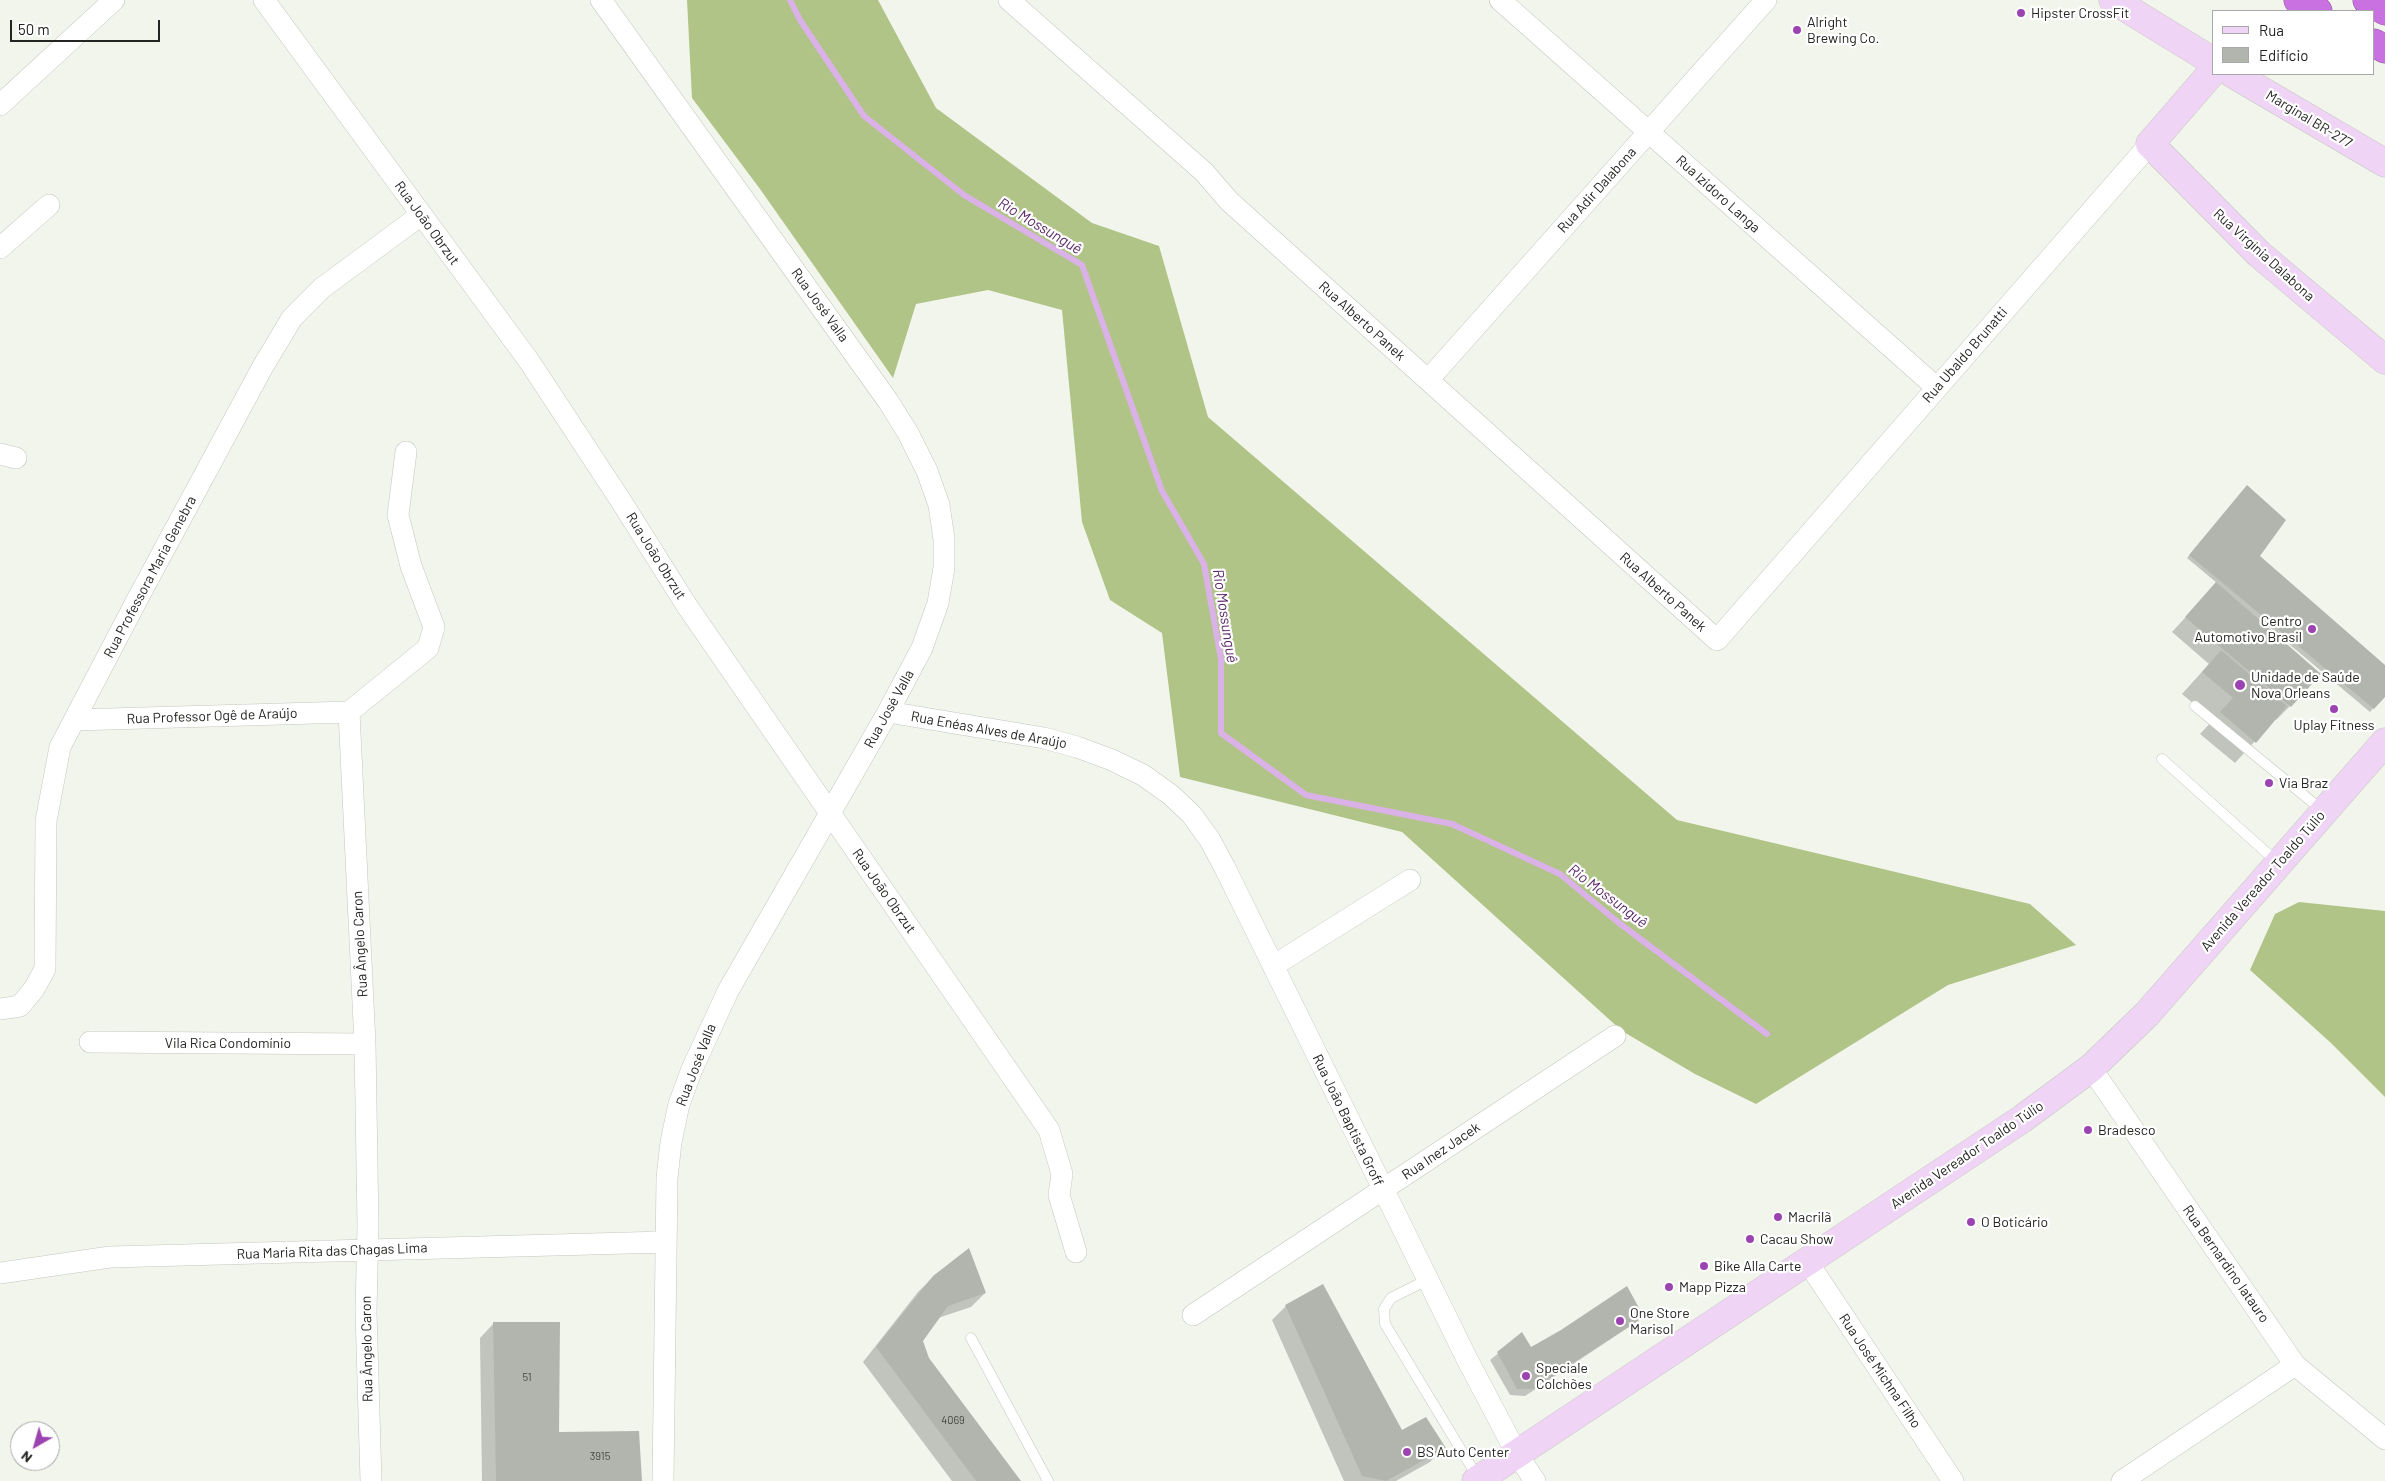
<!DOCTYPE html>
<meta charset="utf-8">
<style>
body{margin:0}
#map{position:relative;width:2385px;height:1481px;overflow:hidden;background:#f2f5ec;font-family:Barlow,sans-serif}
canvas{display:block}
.legend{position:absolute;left:2212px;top:10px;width:162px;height:65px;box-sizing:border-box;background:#fff;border:1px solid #a7a8a7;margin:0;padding:6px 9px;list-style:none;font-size:15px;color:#242522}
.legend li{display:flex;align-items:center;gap:10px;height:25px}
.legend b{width:25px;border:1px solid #a7a8a7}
.north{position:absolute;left:10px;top:1421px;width:50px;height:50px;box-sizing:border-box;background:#fff;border:1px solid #a7a8a7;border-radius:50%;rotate:218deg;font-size:14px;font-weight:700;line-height:20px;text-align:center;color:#242522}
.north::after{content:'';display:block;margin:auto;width:18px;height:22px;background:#9b44b1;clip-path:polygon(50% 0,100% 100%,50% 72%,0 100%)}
.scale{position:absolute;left:10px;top:20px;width:150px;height:22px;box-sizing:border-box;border:2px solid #242522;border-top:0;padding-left:6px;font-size:15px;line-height:18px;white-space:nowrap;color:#242522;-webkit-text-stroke:4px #fff;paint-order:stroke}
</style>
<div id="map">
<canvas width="2385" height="1481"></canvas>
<ul class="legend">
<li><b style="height:6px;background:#efd4f6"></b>Rua</li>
<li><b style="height:14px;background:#b2b5ad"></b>Edifício</li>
</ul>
<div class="north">N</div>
<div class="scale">50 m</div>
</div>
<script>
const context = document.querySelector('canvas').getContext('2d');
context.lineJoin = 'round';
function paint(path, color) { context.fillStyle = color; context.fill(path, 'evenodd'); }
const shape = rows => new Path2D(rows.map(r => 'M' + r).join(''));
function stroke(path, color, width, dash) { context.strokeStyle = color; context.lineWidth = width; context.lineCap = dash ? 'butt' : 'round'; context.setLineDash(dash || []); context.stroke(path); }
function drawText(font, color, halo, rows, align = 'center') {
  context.font = font + ' Barlow,sans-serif'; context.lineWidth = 4.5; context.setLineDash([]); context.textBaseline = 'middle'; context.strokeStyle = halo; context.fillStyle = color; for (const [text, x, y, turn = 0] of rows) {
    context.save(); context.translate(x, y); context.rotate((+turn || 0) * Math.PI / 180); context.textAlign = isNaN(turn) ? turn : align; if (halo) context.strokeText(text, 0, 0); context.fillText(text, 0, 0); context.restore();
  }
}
const forest = shape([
 [687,0,878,0,936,108,1092,223,1159,246,1208,417,1677,820,2030,904,2076,945,1948,985,1756,1104,1695,1074,1622,1031,1402,832,1180,777,1162,633,1110,600,1082,522,1062,310,988,290,916,304,893,378,760,189,692,98],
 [2299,902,2385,911,2385,1097,2331,1043,2250,970,2275,914]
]);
const shadow = shape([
 [2244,490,2259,556,2385,666,2385,695,2370,712,2264,623,2263,625,2290,706,2276,720,2275,719,2235,763,2200,734,2213,720,2182,694,2209,664,2172,632,2217,583,2187,558],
 [933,1277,985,1293,971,1307,938,1318,921,1341,928,1359,1019,1481,952,1481,863,1362,918,1292],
 [1286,1306,1401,1432,1444,1448,1430,1462,1396,1481,1344,1481,1272,1320],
 [1642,1316,1635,1323,1525,1396,1510,1395,1490,1360,1522,1334,1530,1348],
 [494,1323,558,1433,641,1481,482,1481,480,1338]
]);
const stream = shape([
 [790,0,800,20,864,116,964,195,1082,265,1162,491,1204,564,1221,659,1221,733,1306,795,1452,824,1560,874,1619,923,1767,1034]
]);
const building = shape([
 [2247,485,2286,520,2260,556,2385,665,2385,697,2374,709,2189,555],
 [2216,582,2321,674,2291,707,2185,617],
 [2221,650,2287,706,2256,743,2220,712,2233,698,2202,672],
 [969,1248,986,1293,948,1306,923,1341,929,1358,1021,1481,976,1481,876,1347,933,1276],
 [1323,1284,1402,1430,1426,1417,1446,1448,1386,1481,1362,1476,1285,1305],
 [1627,1286,1644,1317,1533,1389,1517,1389,1497,1352,1522,1332,1531,1347,1561,1330],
 [493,1322,560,1322,559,1432,639,1431,642,1481,496,1481]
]);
const lane = shape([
 [2195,706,2323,811],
 [2162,759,2277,862],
 [1427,1280,1391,1298,1384,1309,1385,1324,1478,1478],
 [971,1338,1048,1481]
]);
const street = shape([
 [264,0,529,361,621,501,687,606,1049,1130,1062,1174,1059,1195,1076,1252],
 [601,0,888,401,908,433,927,471,939,505,944,539,944,568,938,603,922,648,888,712,728,991,692,1069,679,1104,671,1142,667,1178,663,1481],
 [1009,0,1204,172,1229,201,1717,640,2150,144],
 [1500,0,1937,388],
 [0,105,114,0],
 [0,248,49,205],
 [1428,380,1766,0],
 [0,454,16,458],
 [349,712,365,1044,368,1225,366,1312,371,1481],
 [349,712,428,648,434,627,411,566,398,515,406,452],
 [888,712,1044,738,1077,747,1112,760,1143,775,1171,795,1192,815,1210,840,1225,868,1467,1359,1517,1454,1535,1481],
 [75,720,349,712],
 [1273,966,1410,880],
 [0,1009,20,1006,34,989,45,969,46,821,60,747,138,598,262,368,292,318,322,288,421,215],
 [90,1042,365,1044],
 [2091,1068,2295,1365,2385,1439],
 [1807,1261,1953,1481],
 [0,1273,110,1257,665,1242],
 [1193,1315,1615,1036],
 [2122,1481,2295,1365]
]);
const secondary = shape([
 [2113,0,2214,62],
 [2214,70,2150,144,2259,254,2385,360],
 [2233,74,2385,163],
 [1476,1481,2022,1119,2091,1068,2147,1014,2385,742]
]);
const highway = shape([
 [2298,0,2318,11],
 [2367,0,2385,11],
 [2374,43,2385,49]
]);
const markers = [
 [2021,13,5,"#9b44b1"],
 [1797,30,5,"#9b44b1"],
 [2312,629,5,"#9b44b1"],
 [2240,685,6,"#9b44b1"],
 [2334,709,5,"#9b44b1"],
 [2269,783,5,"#9b44b1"],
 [2088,1130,5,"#9b44b1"],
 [1778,1217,5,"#9b44b1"],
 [1971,1222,5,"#9b44b1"],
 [1750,1239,5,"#9b44b1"],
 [1704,1266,5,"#9b44b1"],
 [1669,1287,5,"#9b44b1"],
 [1620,1321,5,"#9b44b1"],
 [1526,1376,5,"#9b44b1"],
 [1407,1452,5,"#9b44b1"]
];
const numberNames = [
 ["51",527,1377],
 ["4069",953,1420],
 ["3915",600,1456]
];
const poiNames = [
 ["Hipster CrossFit",2031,13],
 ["Alright",1807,22],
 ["Brewing Co.",1807,38],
 ["Centro",2302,621,"right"],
 ["Automotivo Brasil",2302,637,"right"],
 ["Unidade de Saúde",2251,677],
 ["Nova Orleans",2251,693],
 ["Uplay Fitness",2334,725,"center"],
 ["Via Braz",2279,783],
 ["Bradesco",2098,1130],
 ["Macrilã",1788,1217],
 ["O Boticário",1981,1222],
 ["Cacau Show",1760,1239],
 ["Bike Alla Carte",1714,1266],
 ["Mapp Pizza",1679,1287],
 ["One Store",1630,1313],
 ["Marisol",1630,1329],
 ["Speciale",1536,1368],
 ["Colchões",1536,1384],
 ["BS Auto Center",1417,1452]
];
const streetNames = [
 ["Marginal BR-277",2309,119,31],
 ["Rua Adir Dalabona",1597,190,-48],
 ["Rua Izidoro Langa",1718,194,42],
 ["Rua João Obrzut",427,223,54],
 ["Rua Virgínia Dalabona",2264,255,42],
 ["Rua José Valla",820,305,54],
 ["Rua Alberto Panek",1362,321,42],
 ["Rua Ubaldo Brunatti",1965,355,-49],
 ["Rua João Obrzut",656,556,58],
 ["Rua Professora Maria Genebra",150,577,-62],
 ["Rua Alberto Panek",1663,592,42],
 ["Rua José Valla",889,709,-61],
 ["Rua Professor Ogê de Araújo",212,716,-2],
 ["Rua Enéas Alves de Araújo",989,730,10],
 ["Avenida Vereador Toaldo Túlio",2263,881,-49],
 ["Rua João Obrzut",884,891,55],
 ["Rua Ângelo Caron",360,944,-93],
 ["Vila Rica Condomínio",228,1043],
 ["Rua José Valla",696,1065,-69],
 ["Rua João Baptista Groff",1348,1120,64],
 ["Rua Inez Jacek",1441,1151,-34],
 ["Avenida Vereador Toaldo Túlio",1967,1155,-34],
 ["Rua Maria Rita das Chagas Lima",332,1251,-2],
 ["Rua Bernardino Iatauro",2226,1264,55],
 ["Rua Ângelo Caron",367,1349,-91],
 ["Rua José Michna Filho",1880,1371,56]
];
const waterNames = [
 ["Rio Mossunguê",1040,226,31],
 ["Rio Mossunguê",1225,616,81],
 ["Rio Mossunguê",1608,896,37]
];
paint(forest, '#b1c487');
paint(shadow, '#0003');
stroke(stream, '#dbb2e7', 6);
paint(building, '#b2b5ad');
stroke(lane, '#c4c7bf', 11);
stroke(street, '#c4c7bf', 22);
stroke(secondary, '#c4c7bf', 29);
stroke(highway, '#8f569e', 29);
stroke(lane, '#fff', 10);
stroke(street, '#fff', 21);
stroke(secondary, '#efd4f6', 28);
stroke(highway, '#c971e0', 28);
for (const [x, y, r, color] of markers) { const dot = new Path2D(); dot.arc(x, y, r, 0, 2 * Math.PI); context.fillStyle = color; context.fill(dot); stroke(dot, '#fff', 2); }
drawText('11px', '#484945', null, numberNames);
drawText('14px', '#242522', '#fff', poiNames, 'left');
drawText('14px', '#242522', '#fff', streetNames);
drawText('italic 15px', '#5c2a69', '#fff', waterNames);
</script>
